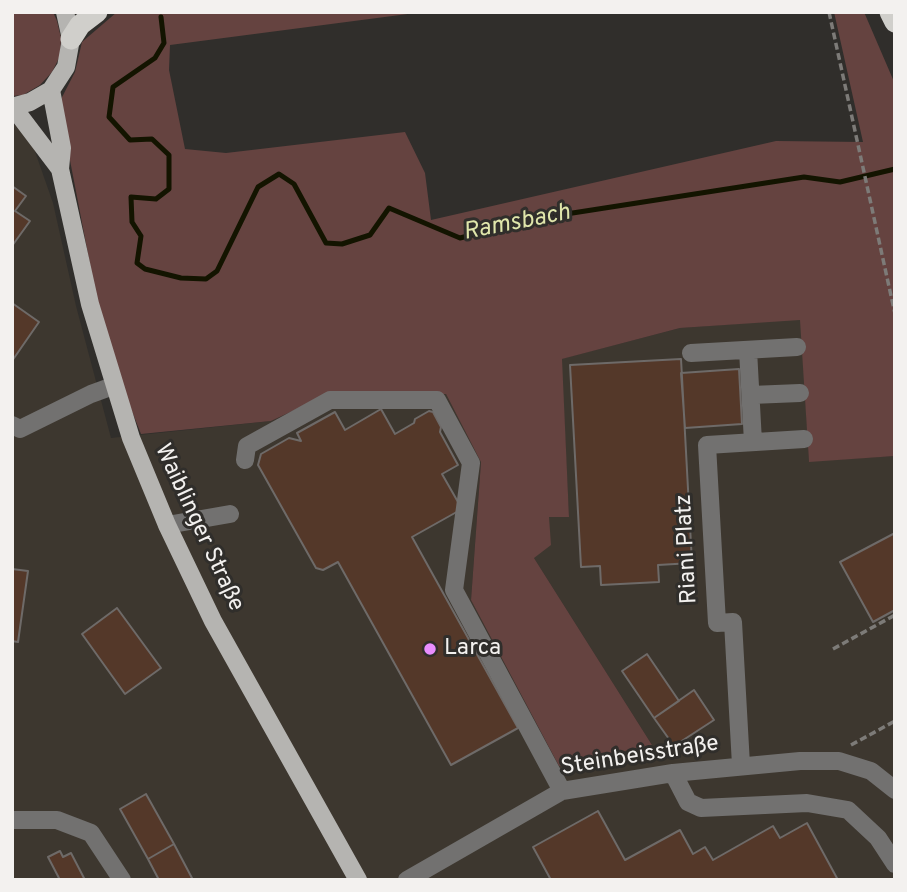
<!DOCTYPE html>
<meta charset="utf-8">
<style>
body{margin:0}
#map{position:relative;width:907px;height:892px;overflow:hidden;background:#302e2b;font-family:Overpass,sans-serif}
canvas{display:block}
.frame{position:absolute;inset:0;border:14px solid #f3f1ef;pointer-events:none}
</style>
<div id="map">
<canvas width="907" height="892"></canvas>
<div class="frame"></div>
</div>
<script>
const context = document.querySelector('canvas').getContext('2d');
context.lineJoin = 'round';
function paint(path, color) { context.fillStyle = color; context.fill(path, 'evenodd'); }
const shape = rows => new Path2D(rows.map(r => 'M' + r).join(''));
function stroke(path, color, width, dash) { context.strokeStyle = color; context.lineWidth = width; context.lineCap = dash ? 'butt' : 'round'; context.setLineDash(dash || []); context.stroke(path); }
function drawText(font, color, halo, rows, align = 'center') {
  context.font = font + ' Overpass,sans-serif'; context.lineWidth = 6; context.setLineDash([]); context.textBaseline = 'middle'; context.strokeStyle = halo; context.fillStyle = color; for (const [text, x, y, turn = 0] of rows) {
    context.save(); context.translate(x, y); context.rotate((+turn || 0) * Math.PI / 180); context.textAlign = isNaN(turn) ? turn : align; if (halo) context.strokeText(text, 0, 0); context.fillText(text, 0, 0); context.restore();
  }
}
const built = shape([
 [12,122,32,143,53,203,76,306,111,438,271,421,325,396,446,394,481,461,471,600,559,766,652,745,534,558,549,517,569,517,561,359,680,328,801,319,809,461,895,456,895,880,12,880]
]);
const green = shape([
 [12,12,53,12,57,21,61,38,60,56,52,72,40,85,23,95,12,96],
 [117,12,423,12,170,45,169,70,185,149,226,153,405,132,425,173,431,220,776,141,863,142,834,12,864,12,895,84,895,456,809,462,800,320,680,328,562,359,569,517,549,517,551,545,534,558,652,745,559,766,471,600,481,462,446,394,325,396,271,421,141,434,120,381,98,306,59,103,75,72,82,42]
]);
const stream = shape([
 [161,17,164,43,155,58,113,87,109,117,130,140,152,139,169,155,169,189,156,199,131,197,132,222,141,236,137,263,145,269,181,278,206,279,217,271,258,187,279,174,294,184,326,243,342,244,370,235,389,208,460,238,534,219,804,177,840,182,895,169]
]);
const building = shape([
 [12,186,26,196,15,211,30,221,12,246,12,186],
 [12,303,39,322,12,361,12,303],
 [681,359,692,563,658,565,659,582,601,585,600,566,581,567,570,365,681,359],
 [739,369,742,424,685,428,681,373,739,369],
 [381,409,395,434,414,423,415,419,429,411,433,412,441,427,440,432,458,465,442,474,462,509,412,537,518,728,451,765,338,562,323,570,316,568,258,465,261,454,289,438,301,441,297,433,335,412,345,430,381,409],
 [895,533,895,610,873,622,840,562,895,533],
 [12,569,28,571,18,642,12,641,12,569],
 [117,608,161,668,125,694,82,634,117,608],
 [647,654,679,701,654,718,622,671,647,654],
 [694,690,714,720,674,746,654,718,694,690],
 [146,794,174,844,148,859,120,809,146,794],
 [598,811,625,860,680,830,693,854,705,847,713,860,773,826,780,838,807,823,838,880,551,880,533,847,598,811],
 [174,844,193,880,159,880,148,859,174,844],
 [60,851,63,857,71,853,85,880,60,880,48,857,60,851]
]);
const path = shape([
 [829,12,895,314],
 [833,649,895,615],
 [851,745,895,721]
]);
const minor = shape([
 [748,350,753,442],
 [691,353,797,347],
 [751,395,800,393],
 [12,425,20,429,91,394,113,386],
 [245,460,247,446,330,400,437,400,471,463,454,590,562,791],
 [167,525,230,514],
 [741,765,733,622,717,623,707,445,804,439],
 [673,773,688,802,701,808,807,803,848,810,878,838,895,864],
 [12,820,57,820,91,833,122,880],
 [407,880,562,791,673,773,800,761,839,761,871,771,895,790]
]);
const major = shape([
 [51,90,62,148,60,169,90,304,131,438,167,525,213,621,358,880],
 [12,107,30,102,51,90,66,67,71,39,65,12],
 [13,107,60,169]
]);
const highway = shape([
 [890,12,895,22],
 [71,39,80,25,97,12]
]);
const markers = [
 [430,649,7,"#e98efe"]
];
const streetNames = [
 ["Waiblinger Straße",198,528,65],
 ["Riani Platz",688,549,-93],
 ["Steinbeisstraße",640,757,-9]
];
const poiNames = [
 ["Larca",444,649]
];
const waterNames = [
 ["Ramsbach",517,224,-11]
];
paint(built, '#3d372f');
paint(green, '#654340');
stroke(stream, '#131400', 5);
paint(building, '#543829');
stroke(building, '#6e6a68', 2);
stroke(path, '#7d7b78', 3.5, [7, 3.5]);
stroke(minor, '#727170', 18);
stroke(major, '#b5b4b1', 18);
stroke(highway, '#d0cfcb', 21);
for (const [x, y, r, color] of markers) { const dot = new Path2D(); dot.arc(x, y, r, 0, 2 * Math.PI); context.fillStyle = color; context.fill(dot); stroke(dot, '#302e2b', 2.5); }
drawText('23px', '#f3f1ef', '#302e2b', streetNames);
drawText('23px', '#f3f1ef', '#302e2b', poiNames, 'left');
drawText('italic 24px', '#e0e6ab', '#302e2b', waterNames);
</script>
